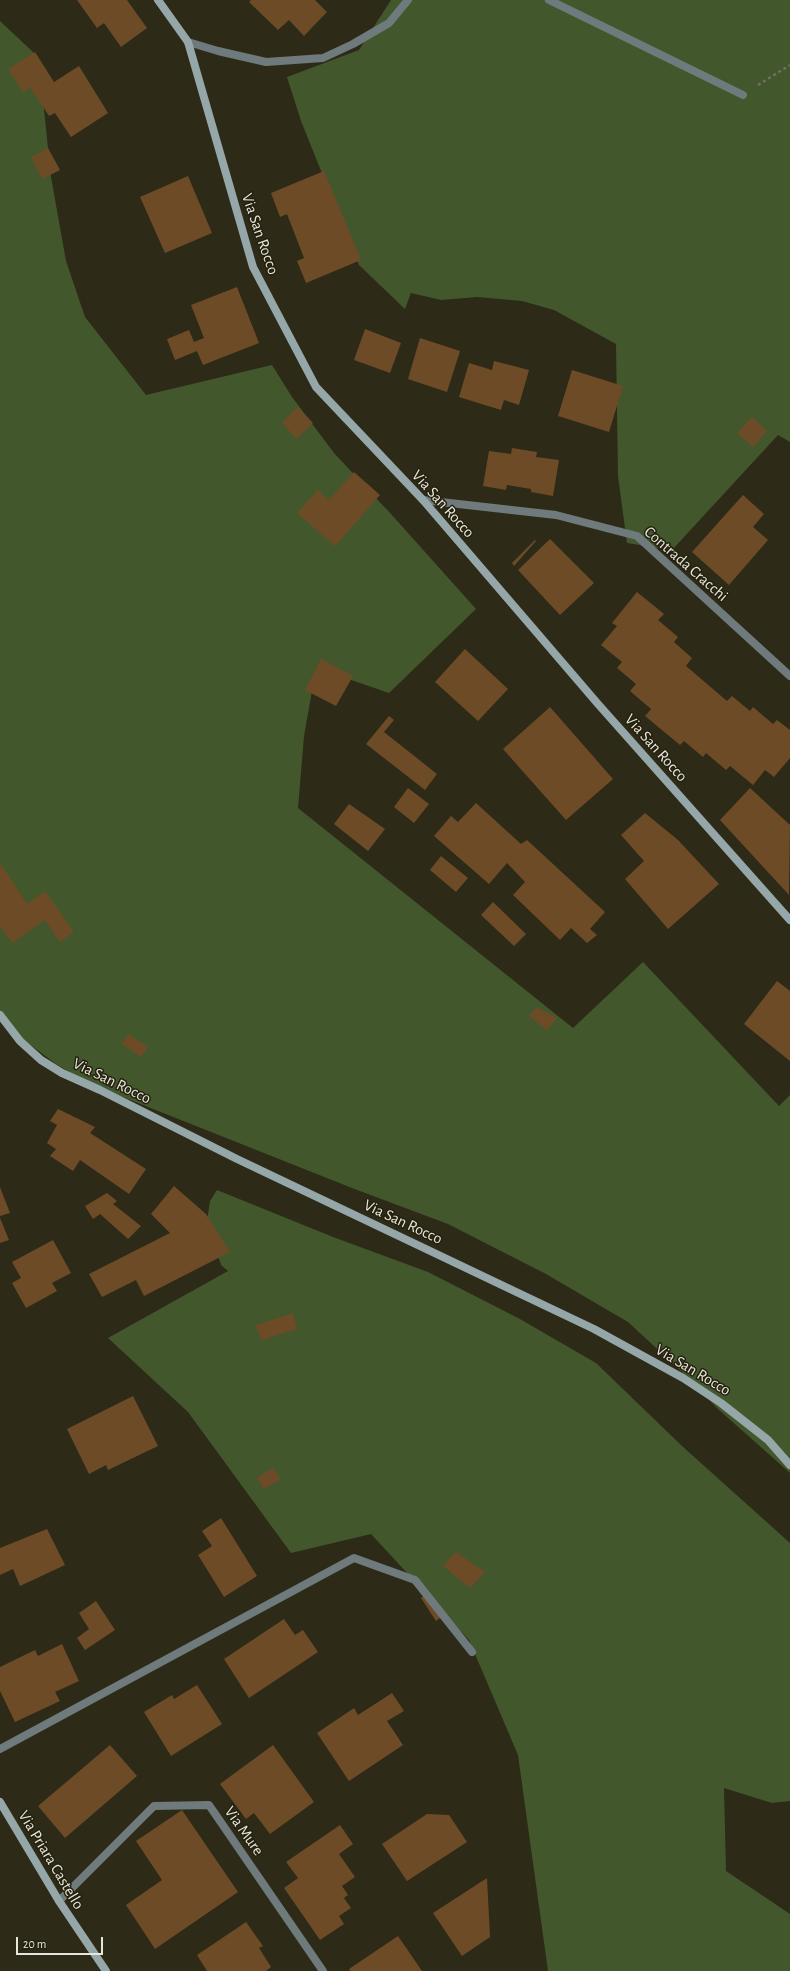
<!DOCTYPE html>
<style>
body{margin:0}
#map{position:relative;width:790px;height:1971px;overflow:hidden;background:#2d2a18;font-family:"Alegreya Sans",sans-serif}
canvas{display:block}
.scale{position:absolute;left:16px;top:1937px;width:87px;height:18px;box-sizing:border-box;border:2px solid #e7e6da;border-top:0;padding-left:5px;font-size:12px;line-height:14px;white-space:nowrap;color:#e7e6da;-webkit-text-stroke:3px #24210f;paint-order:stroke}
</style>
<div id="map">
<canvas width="790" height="1971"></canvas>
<div class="scale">20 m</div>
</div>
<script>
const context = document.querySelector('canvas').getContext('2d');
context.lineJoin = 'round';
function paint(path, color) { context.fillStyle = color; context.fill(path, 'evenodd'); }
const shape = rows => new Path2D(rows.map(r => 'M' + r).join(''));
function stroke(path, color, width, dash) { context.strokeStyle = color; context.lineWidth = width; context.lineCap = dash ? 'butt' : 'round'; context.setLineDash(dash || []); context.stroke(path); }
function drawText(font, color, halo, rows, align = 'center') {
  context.font = font + ' "Alegreya Sans",sans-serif'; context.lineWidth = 3; context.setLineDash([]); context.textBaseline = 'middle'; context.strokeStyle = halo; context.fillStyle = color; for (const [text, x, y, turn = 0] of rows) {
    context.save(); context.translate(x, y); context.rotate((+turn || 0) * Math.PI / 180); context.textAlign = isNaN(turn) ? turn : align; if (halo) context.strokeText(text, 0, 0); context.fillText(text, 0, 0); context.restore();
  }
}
const green = shape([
 [391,0,790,0,790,442,778,435,672,550,627,543,618,476,616,344,554,310,522,301,477,297,441,300,411,293,405,309,359,265,301,121,287,77,359,50],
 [0,21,33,52,43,100,51,177,66,261,85,317,146,395,272,365,292,397,334,453,391,514,476,609,389,693,316,668,304,736,298,808,573,1028,643,962,779,1106,790,1095,790,1473,718,1409,682,1372,628,1322,546,1274,448,1224,352,1188,113,1093,78,1077,56,1064,0,1022],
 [217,1190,333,1237,428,1272,520,1319,596,1363,682,1446,790,1543,790,1801,772,1803,724,1788,726,1871,790,1914,790,1971,548,1971,518,1755,469,1640,371,1534,291,1553,188,1412,108,1338,228,1271,221,1265,207,1221,210,1201]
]);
const building = shape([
 [77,0,127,0,147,28,121,47,104,23,97,28],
 [251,0,315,0,327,12,304,36,289,20,278,30,249,2],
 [35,52,54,82,79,66,108,113,71,137,55,113,49,116,30,87,23,92,8,69],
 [48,148,60,170,42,179,31,157],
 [324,171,361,260,306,283,297,261,304,258,287,214,280,217,271,193],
 [188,176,212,233,165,253,140,197],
 [237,287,259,343,203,365,197,351,175,360,167,339,189,330,194,342,204,338,191,305],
 [365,329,401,343,390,373,354,360],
 [420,338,460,351,447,392,408,379],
 [494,361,529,370,519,405,504,400,501,410,459,397,469,363,492,370],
 [572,370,623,386,609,432,558,416],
 [298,407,313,423,296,439,282,422],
 [752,417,767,431,753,447,737,433],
 [512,448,537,452,536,457,559,460,553,496,531,492,531,489,507,485,506,490,483,486,489,451,511,454],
 [354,472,380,495,335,546,297,513,318,490,329,500],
 [743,495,764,514,753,527,768,540,729,585,692,552],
 [550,539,594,583,560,615,518,570],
 [535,540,536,541,514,566,512,563],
 [637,592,664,614,658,620,678,637,674,642,692,658,686,666,727,701,732,696,750,711,753,707,773,724,777,720,790,730,790,758,774,777,765,770,753,785,730,766,726,770,706,753,703,757,684,741,680,745,645,716,651,709,630,691,636,684,617,668,622,662,601,645,617,626,612,623],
 [465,649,508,689,478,721,435,682],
 [321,659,353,676,336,706,305,690],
 [550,707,613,779,566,820,503,749],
 [389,716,394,720,384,732,437,774,425,790,366,744],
 [408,788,429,804,414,823,394,807],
 [750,788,790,825,789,895,720,820],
 [476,803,521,844,527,840,605,912,590,929,597,935,587,943,571,928,560,940,513,895,525,882,507,863,489,884,434,836,451,816,458,822],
 [349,804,385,829,368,851,334,824],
 [645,813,678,840,719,884,668,929,625,879,644,861,621,835],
 [441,856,468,878,456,892,430,870],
 [0,863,27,904,45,891,74,932,60,942,45,920,12,943,0,926],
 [493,902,526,934,514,946,481,915],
 [777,981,790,991,790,1061,744,1024],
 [537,1007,557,1018,547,1030,529,1016],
 [128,1034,148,1047,141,1057,122,1044],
 [58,1109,95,1127,90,1133,146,1169,129,1194,80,1160,73,1171,50,1156,56,1149,47,1143,57,1125,50,1121],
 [174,1186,206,1214,230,1252,144,1296,136,1280,102,1297,89,1274,170,1233,151,1214],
 [0,1187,10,1213,0,1216],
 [107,1193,117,1201,113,1204,141,1226,128,1239,100,1214,93,1219,85,1206],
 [0,1218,9,1240,0,1243],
 [53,1240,71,1273,52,1283,57,1291,26,1308,12,1283,21,1278,12,1262],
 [293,1313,297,1329,261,1340,256,1325],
 [133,1396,158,1446,108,1470,106,1465,89,1474,67,1429],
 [273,1468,281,1479,264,1489,257,1478],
 [221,1518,257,1576,224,1597,198,1555,212,1546,202,1531],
 [47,1529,65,1565,20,1586,13,1569,0,1575,0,1548],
 [456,1552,485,1572,470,1588,443,1566],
 [428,1592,444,1615,436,1621,421,1598],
 [96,1601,115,1630,85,1650,77,1638,89,1629,79,1613],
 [284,1619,295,1635,303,1630,318,1652,249,1698,224,1659],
 [62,1644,79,1681,55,1692,60,1701,15,1722,0,1691,0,1667,35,1650,38,1656],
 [197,1685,222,1724,171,1756,144,1712,172,1695,174,1699],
 [392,1693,404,1711,387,1721,403,1745,349,1781,317,1733,354,1708,358,1715],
 [110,1745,137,1776,65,1838,38,1806],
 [273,1745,314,1802,270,1834,254,1813,246,1819,220,1784],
 [182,1810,238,1892,155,1949,126,1905,162,1880,136,1841],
 [427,1814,449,1815,467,1842,407,1881,382,1844],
 [340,1825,353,1844,339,1854,355,1877,342,1886,348,1895,344,1898,351,1908,339,1916,344,1924,320,1940,284,1888,298,1878,286,1862],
 [487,1878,490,1937,462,1956,433,1913],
 [246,1922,263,1946,259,1948,271,1967,266,1971,207,1971,197,1955],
 [398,1936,422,1971,350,1971,349,1969]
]);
const path = shape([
 [758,85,790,65]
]);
const street = shape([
 [549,0,743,95],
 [188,42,218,51,266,62,323,58,353,44,389,23,408,0],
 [423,500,556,515,637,536,790,676],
 [0,1749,354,1558,415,1580,472,1652],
 [59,1901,154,1806,209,1805,323,1971]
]);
const secondary = shape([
 [158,0,188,42,253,267,316,387,423,500,598,704,790,920],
 [0,1015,20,1041,41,1060,62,1073,100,1090,237,1159,594,1329,683,1378,721,1403,768,1440,790,1465],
 [0,1802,59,1901,106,1971]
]);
const streetNames = [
 ["Via San Rocco",260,234,71],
 ["Via San Rocco",443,504,48],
 ["Contrada Cracchi",686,564,41],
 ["Via San Rocco",656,748,48],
 ["Via San Rocco",112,1081,26],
 ["Via San Rocco",403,1222,25],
 ["Via San Rocco",693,1370,31],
 ["Via Mure",244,1831,55],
 ["Via Priara Castello",51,1860,59]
];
paint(green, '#43572d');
paint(building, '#6e4b27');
stroke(path, '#716f5f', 2.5, [3, 3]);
stroke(street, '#6e7a7b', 8);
stroke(secondary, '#95a7a9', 8);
drawText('16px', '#e7e6da', '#24210f', streetNames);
</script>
